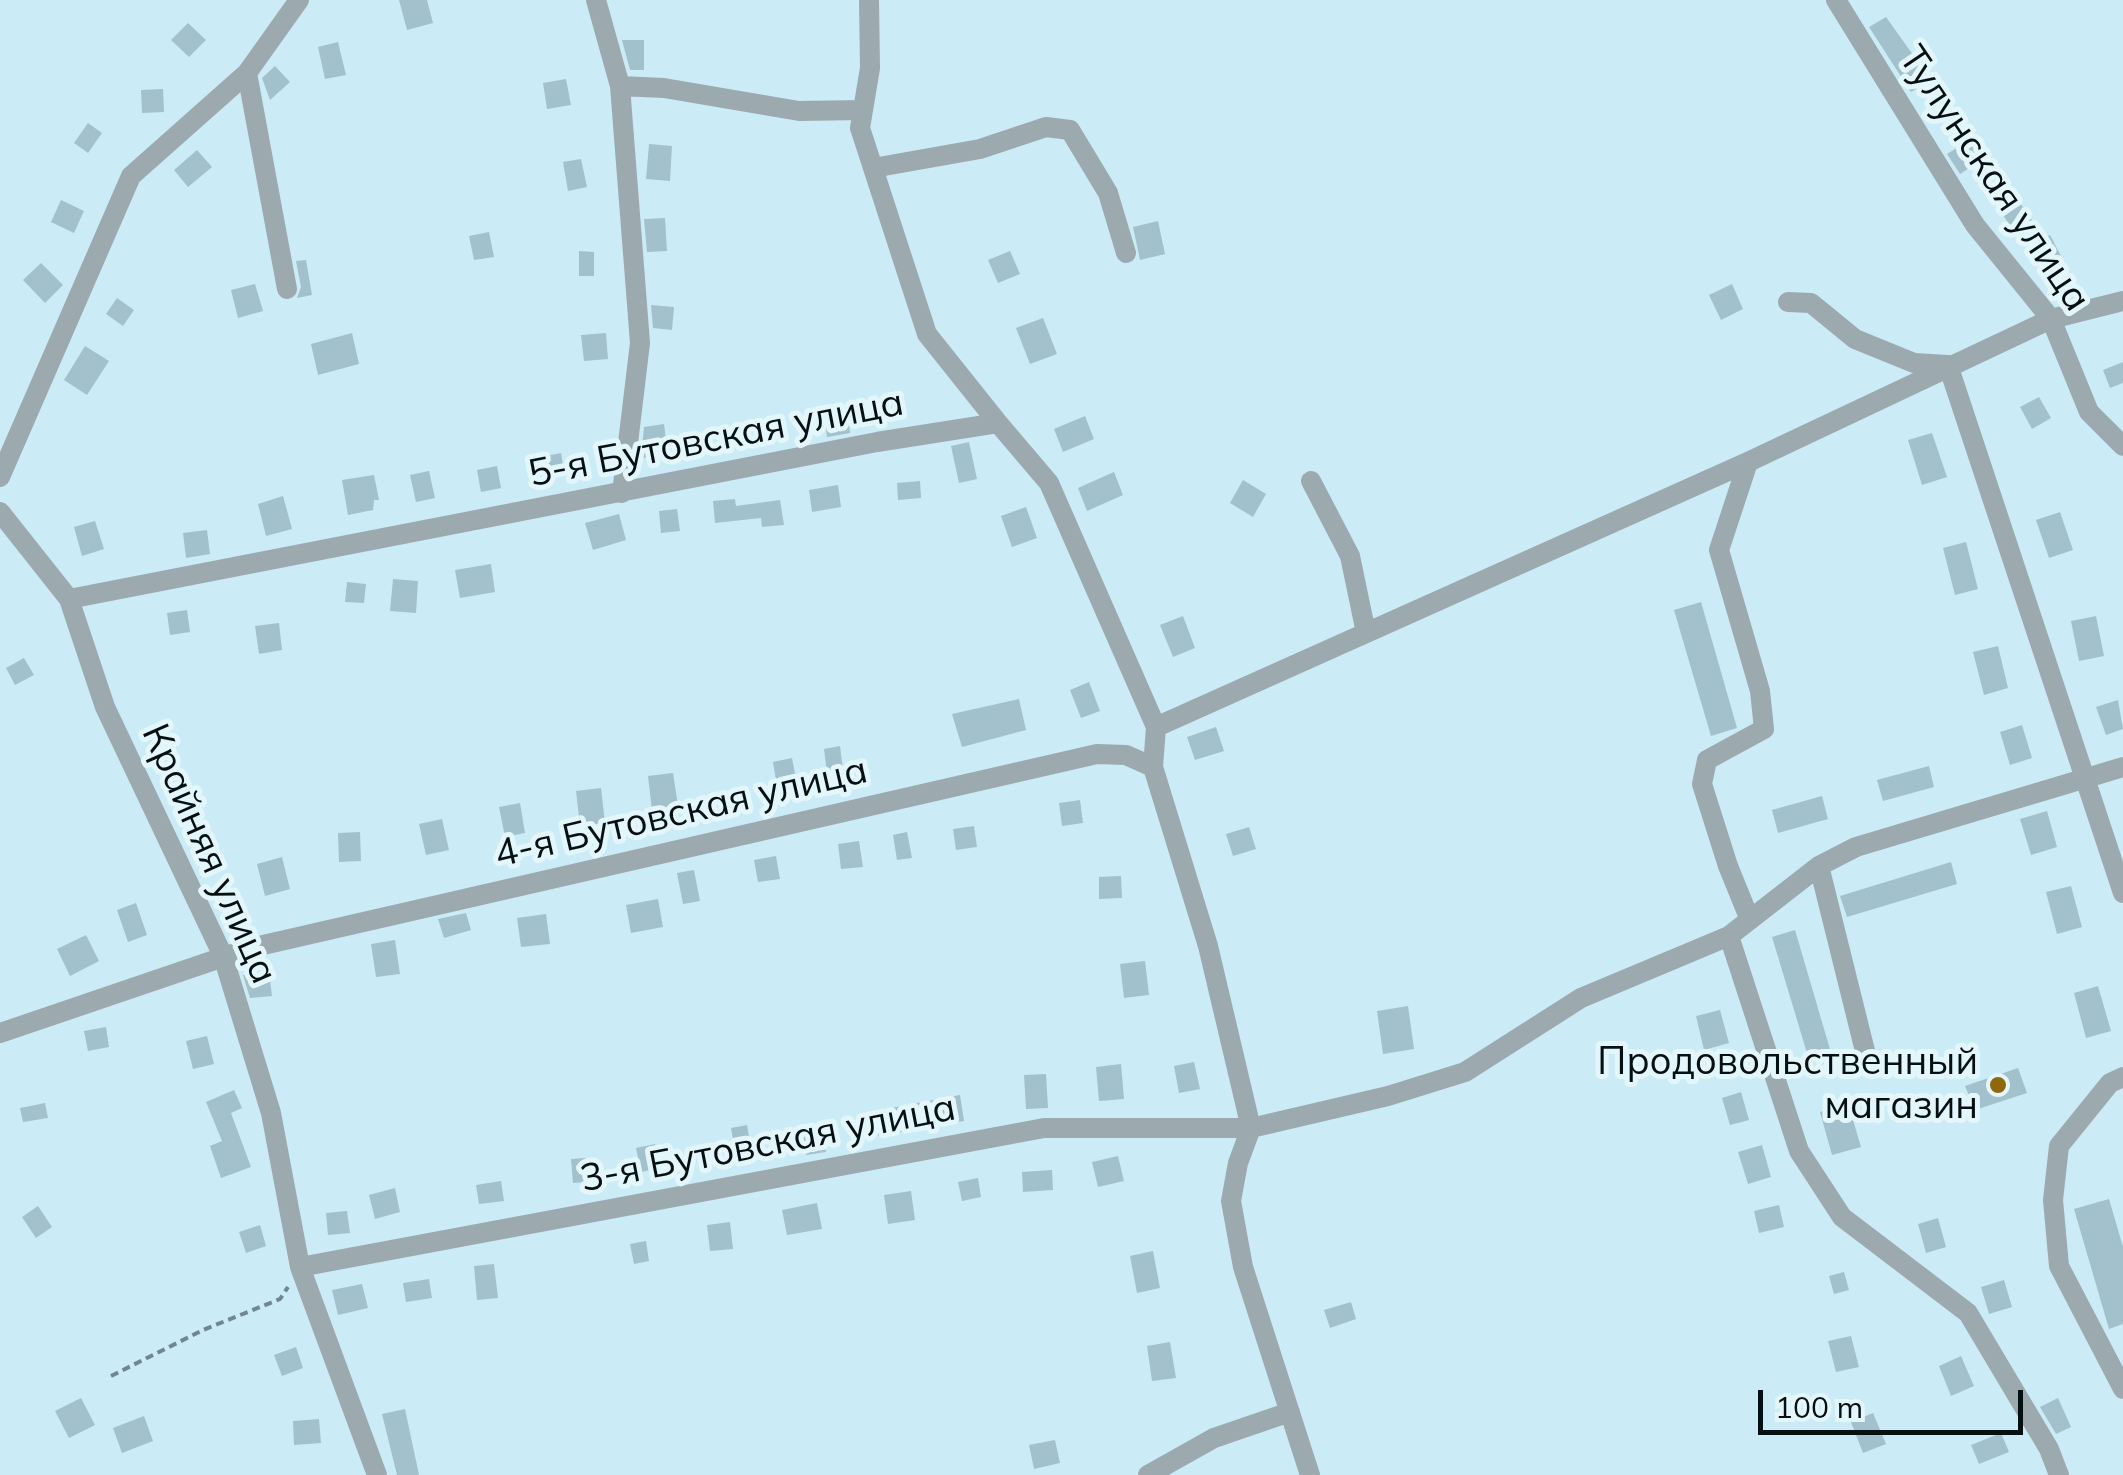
<!DOCTYPE html>
<meta charset="utf-8">
<style>
body{margin:0}
#map{position:relative;width:2123px;height:1475px;overflow:hidden;background:#cbebf6;font-family:Mulish,sans-serif}
canvas{display:block}
.scale{position:absolute;left:1758px;top:1390px;width:265px;height:45px;box-sizing:border-box;border:5px solid #051013;border-top:0;padding-left:12px;font-size:30px;line-height:35px;white-space:nowrap;color:#051013;-webkit-text-stroke:8px #e3f6fc;paint-order:stroke}
</style>
<div id="map">
<canvas width="2123" height="1475"></canvas>
<div class="scale">100 m</div>
</div>
<script>
const context = document.querySelector('canvas').getContext('2d');
context.lineJoin = 'round';
function paint(path, color) { context.fillStyle = color; context.fill(path, 'evenodd'); }
const shape = rows => new Path2D(rows.map(r => 'M' + r).join(''));
function stroke(path, color, width, dash) { context.strokeStyle = color; context.lineWidth = width; context.lineCap = dash ? 'butt' : 'round'; context.setLineDash(dash || []); context.stroke(path); }
function drawText(font, color, halo, rows, align = 'center') {
  context.font = font + ' Mulish,sans-serif'; context.lineWidth = 10; context.setLineDash([]); context.textBaseline = 'middle'; context.strokeStyle = halo; context.fillStyle = color; for (const [text, x, y, turn = 0] of rows) {
    context.save(); context.translate(x, y); context.rotate((+turn || 0) * Math.PI / 180); context.textAlign = isNaN(turn) ? turn : align; if (halo) context.strokeText(text, 0, 0); context.fillText(text, 0, 0); context.restore();
  }
}
const building = shape([
 [399,0,427,0,433,23,407,30],
 [1886,17,1931,80,1911,92,1869,27],
 [188,23,206,40,189,57,171,40],
 [644,40,644,70,630,70,622,40],
 [338,42,346,75,325,79,318,47],
 [275,66,290,82,270,100,262,78],
 [566,79,571,105,547,109,543,83],
 [163,89,164,112,142,113,141,90],
 [88,123,102,133,88,153,74,143],
 [1970,140,1982,160,1960,174,1947,154],
 [649,144,672,146,670,181,646,179],
 [197,150,212,167,188,187,174,170],
 [581,159,587,187,568,191,563,162],
 [2016,197,2044,238,2050,235,2061,256,2039,268,2019,230,2015,233,1999,209],
 [61,200,84,211,74,233,51,222],
 [665,218,667,251,647,252,644,219],
 [1158,221,1165,254,1140,260,1133,227],
 [489,232,494,257,474,260,469,236],
 [579,251,594,252,594,276,579,276],
 [1010,251,1020,274,998,283,988,260],
 [306,260,312,295,297,298,301,287,296,261],
 [41,263,63,285,45,303,23,280],
 [255,284,263,311,238,318,231,290],
 [1732,284,1743,309,1721,320,1709,295],
 [117,298,134,310,123,326,106,314],
 [651,305,674,307,672,330,653,328],
 [1043,318,1057,354,1030,364,1016,328],
 [352,333,359,364,318,375,311,344],
 [606,333,608,359,584,361,581,335],
 [85,346,109,361,87,395,64,380],
 [2123,362,2123,383,2110,388,2103,370],
 [2039,397,2051,418,2032,429,2020,407],
 [848,414,850,433,827,437,825,417],
 [1085,416,1094,439,1063,452,1054,429],
 [664,424,668,455,641,458,644,427],
 [1932,433,1947,477,1922,485,1908,440],
 [969,442,977,479,959,483,951,446],
 [561,453,564,471,543,475,540,457],
 [497,466,501,488,481,492,477,470],
 [429,471,435,498,416,502,410,475],
 [1114,472,1123,495,1087,511,1078,488],
 [374,475,379,500,374,500,373,510,348,515,342,480],
 [1243,480,1266,494,1253,517,1230,503],
 [920,481,921,498,898,500,897,483],
 [838,485,841,507,812,512,809,490],
 [283,496,292,529,266,536,258,504],
 [735,499,736,506,780,500,784,525,762,527,761,518,715,523,713,501],
 [1026,507,1037,538,1012,547,1001,516],
 [677,509,680,531,661,533,659,511],
 [2060,512,2073,550,2049,558,2036,520],
 [619,514,626,540,593,550,585,523],
 [95,521,104,549,82,556,74,527],
 [207,530,210,554,186,558,183,533],
 [1966,542,1978,589,1955,595,1943,548],
 [491,564,495,592,460,598,455,570],
 [393,579,418,581,416,613,390,611],
 [347,582,366,584,364,603,345,602],
 [1701,602,1737,728,1711,736,1674,610],
 [187,610,190,632,170,635,167,613],
 [1183,616,1195,648,1173,657,1160,625],
 [2096,616,2104,656,2079,661,2071,621],
 [279,623,282,650,259,654,255,626],
 [1998,646,2008,688,1984,695,1973,652],
 [24,658,34,675,15,685,6,668],
 [1089,682,1100,711,1081,718,1070,690],
 [1019,699,1026,730,962,747,952,714],
 [2118,700,2123,729,2106,735,2096,707],
 [2022,725,2032,758,2010,765,2000,732],
 [1216,727,1224,751,1195,760,1187,737],
 [840,746,844,778,828,781,824,749],
 [792,758,798,789,778,793,773,762],
 [1929,766,1934,787,1883,801,1877,780],
 [673,773,678,806,652,810,648,776],
 [601,788,605,823,580,826,576,791],
 [1822,796,1828,819,1778,833,1772,810],
 [1080,800,1083,823,1062,826,1059,803],
 [520,803,525,833,505,837,499,807],
 [2047,811,2057,847,2031,855,2020,819],
 [442,819,449,850,426,855,419,824],
 [974,826,977,847,956,850,953,829],
 [1249,827,1256,849,1233,856,1226,834],
 [360,832,361,861,339,862,338,833],
 [907,832,912,858,897,860,893,835],
 [859,841,863,867,841,869,838,844],
 [776,856,780,879,758,882,754,860],
 [282,857,290,889,265,896,257,864],
 [1951,862,1957,884,1847,917,1840,896],
 [694,870,700,901,683,904,677,873],
 [1121,876,1122,898,1099,899,1099,877],
 [2071,886,2082,927,2057,934,2046,892],
 [658,899,663,927,631,933,626,905],
 [136,903,147,935,128,942,117,910],
 [466,913,471,930,444,938,438,919],
 [546,914,550,944,521,947,517,918],
 [1795,930,1832,1056,1810,1063,1772,937],
 [86,935,99,961,70,976,57,949],
 [395,940,400,974,376,977,371,944],
 [1145,961,1149,995,1124,998,1120,964],
 [269,971,272,996,250,998,243,975],
 [2098,986,2111,1031,2086,1038,2074,993],
 [1408,1006,1414,1049,1383,1054,1377,1011],
 [1720,1010,1729,1043,1704,1050,1696,1016],
 [106,1027,109,1047,88,1051,84,1031],
 [207,1036,214,1064,193,1069,186,1041],
 [1194,1062,1200,1089,1179,1093,1174,1066],
 [1121,1064,1124,1099,1099,1101,1096,1067],
 [2018,1068,2027,1093,1975,1110,1965,1086],
 [1046,1074,1048,1108,1026,1109,1024,1075],
 [234,1090,242,1108,231,1113,251,1167,221,1178,210,1146,222,1141,206,1102],
 [1741,1092,1749,1120,1730,1125,1722,1098],
 [960,1095,964,1121,878,1136,875,1111],
 [45,1103,48,1118,23,1122,20,1108],
 [1848,1103,1861,1147,1832,1155,1820,1112],
 [821,1124,826,1152,806,1155,802,1128],
 [747,1125,752,1154,736,1157,731,1128],
 [655,1144,660,1168,641,1172,636,1148],
 [1762,1145,1771,1177,1748,1184,1738,1152],
 [1118,1156,1124,1181,1098,1187,1092,1162],
 [586,1158,588,1182,573,1183,571,1159],
 [1052,1170,1053,1190,1023,1192,1022,1172],
 [978,1178,981,1197,962,1201,958,1182],
 [501,1181,504,1201,479,1204,476,1185],
 [395,1188,400,1212,375,1219,369,1195],
 [911,1191,915,1220,888,1224,884,1195],
 [2109,1199,2123,1247,2123,1324,2109,1329,2074,1209],
 [817,1203,822,1229,787,1235,782,1210],
 [1779,1205,1784,1227,1759,1233,1754,1211],
 [38,1206,52,1227,36,1238,22,1217],
 [347,1211,350,1233,328,1235,326,1213],
 [1938,1218,1946,1247,1926,1253,1918,1224],
 [730,1222,733,1249,710,1251,707,1225],
 [260,1225,266,1246,246,1253,239,1232],
 [646,1241,649,1261,634,1264,630,1244],
 [1153,1251,1160,1288,1137,1293,1130,1256],
 [494,1264,498,1298,477,1300,474,1266],
 [1844,1272,1849,1290,1834,1294,1829,1276],
 [429,1279,432,1298,406,1302,403,1283],
 [2004,1280,2012,1307,1989,1314,1981,1287],
 [362,1284,368,1308,338,1315,332,1290],
 [1351,1302,1356,1319,1330,1328,1324,1310],
 [1851,1336,1859,1367,1836,1372,1828,1341],
 [1170,1342,1176,1378,1152,1381,1147,1346],
 [296,1347,303,1368,282,1376,274,1355],
 [1961,1356,1974,1386,1951,1396,1939,1366],
 [81,1398,95,1425,69,1438,55,1411],
 [2058,1398,2071,1427,2056,1434,2040,1407],
 [405,1409,419,1475,397,1475,382,1414],
 [1873,1413,1886,1444,1863,1453,1851,1422],
 [144,1416,153,1441,122,1453,113,1428],
 [319,1419,321,1443,294,1445,293,1421],
 [2001,1433,2009,1452,1979,1464,1971,1445],
 [1055,1440,1060,1463,1034,1469,1029,1445]
]);
const path = shape([
 [111,1376,203,1330,280,1299,288,1287]
]);
const minor = shape([
 [596,0,620,86,640,343,622,493],
 [869,0,870,68,860,128,927,334,998,423],
 [1836,0,1975,225,2051,319,2089,412,2123,446],
 [247,73,287,289],
 [620,86,664,88,799,111,863,110],
 [873,168,980,149,1046,127,1070,130,1108,193,1126,253],
 [1788,302,1811,303,1855,339,1914,363,1948,365,2123,893],
 [1748,462,1719,550,1760,691,1764,729,1707,760,1702,784,1728,866,1750,920],
 [0,477,131,176,247,73,299,0],
 [1311,481,1350,556,1366,633],
 [0,512,69,599,105,707,223,956,271,1113,300,1267,377,1475],
 [69,599,877,442,998,423,1049,483,1156,727,1153,767,1208,946,1251,1128,1238,1163,1231,1201,1243,1267,1310,1475],
 [1156,727,1748,462,2051,319,2123,301],
 [1819,866,1865,1051],
 [1729,936,1799,1151,1842,1217,1968,1313,2049,1449,2059,1475],
 [0,1033,250,948,1097,754,1126,755,1153,767],
 [2123,1077,2110,1083,2059,1146,2053,1200,2059,1266,2123,1389],
 [300,1267,1044,1128,1251,1128,1388,1096,1465,1072,1581,998,1729,936,1819,866,1856,847,2123,767],
 [1148,1475,1214,1438,1290,1412]
]);
const markers = [
 [1998,1085,10,"#8f680d"]
];
const streetNames = [
 ["Тулунская улица",1994,179,56],
 ["5-я Бутовская улица",716,439,-11],
 ["4-я Бутовская улица",681,813,-13],
 ["Крайняя улица",209,854,66],
 ["3-я Бутовская улица",768,1144,-11]
];
const poiNames = [
 ["Продовольственный",1978,1063],
 ["магазин",1978,1107]
];
paint(building, '#a2c1cc');
stroke(path, '#71878f', 4, [8, 5]);
stroke(minor, '#9ca9ae', 20);
for (const [x, y, r, color] of markers) { const dot = new Path2D(); dot.arc(x, y, r, 0, 2 * Math.PI); context.fillStyle = color; context.fill(dot); stroke(dot, '#e3f6fc', 4); }
drawText('38px', '#051013', '#e3f6fc', streetNames);
drawText('38px', '#051013', '#e3f6fc', poiNames, 'right');
</script>
